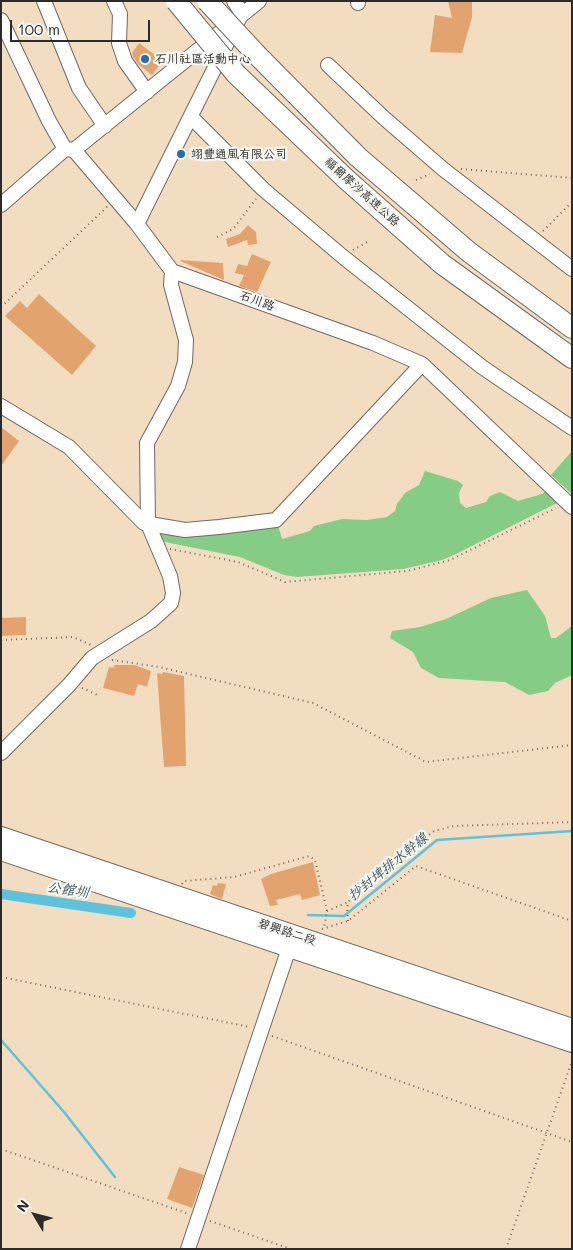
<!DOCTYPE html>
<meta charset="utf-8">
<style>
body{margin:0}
#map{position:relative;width:573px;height:1250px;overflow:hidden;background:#f2ddc0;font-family:Mali,sans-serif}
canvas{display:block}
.frame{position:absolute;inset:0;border:2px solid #2b2b2b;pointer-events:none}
.north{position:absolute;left:10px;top:1190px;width:50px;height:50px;-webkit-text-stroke:4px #f6f6f2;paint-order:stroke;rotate:307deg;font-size:14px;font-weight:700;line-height:20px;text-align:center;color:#2b2b2b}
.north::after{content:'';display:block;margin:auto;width:18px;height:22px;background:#2b2b2b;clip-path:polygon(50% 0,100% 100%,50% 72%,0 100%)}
.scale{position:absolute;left:10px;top:20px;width:140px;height:22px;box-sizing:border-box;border:2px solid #2b2b2b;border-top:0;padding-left:6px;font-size:15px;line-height:18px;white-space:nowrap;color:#2b2b2b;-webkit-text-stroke:4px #f6f6f2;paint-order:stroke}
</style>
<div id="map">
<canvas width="573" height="1250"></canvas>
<div class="frame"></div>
<div class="north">N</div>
<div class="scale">100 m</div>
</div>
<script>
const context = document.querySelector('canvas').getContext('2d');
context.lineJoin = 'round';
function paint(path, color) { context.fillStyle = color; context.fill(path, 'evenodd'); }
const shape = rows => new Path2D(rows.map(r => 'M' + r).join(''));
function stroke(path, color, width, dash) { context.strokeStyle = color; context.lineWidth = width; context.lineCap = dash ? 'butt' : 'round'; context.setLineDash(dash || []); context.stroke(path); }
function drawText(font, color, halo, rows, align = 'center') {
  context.font = font + ' Mali,"LXGW WenKai TC",sans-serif'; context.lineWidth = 4.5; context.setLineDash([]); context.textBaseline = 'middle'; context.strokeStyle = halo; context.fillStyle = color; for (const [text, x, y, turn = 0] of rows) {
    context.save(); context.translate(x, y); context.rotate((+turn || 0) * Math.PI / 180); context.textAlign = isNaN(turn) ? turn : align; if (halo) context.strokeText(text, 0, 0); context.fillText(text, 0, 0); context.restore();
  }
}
const green = shape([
 [572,451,572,494,551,475],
 [425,471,458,481,463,485,459,493,460,503,466,508,486,502,490,496,500,492,518,501,542,494,548,489,563,500,456,554,442,560,403,569,297,577,284,575,240,557,160,541,159,529,278,525,282,539,310,531,314,526,342,519,367,520,387,517,395,511,397,504,405,493,419,485],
 [527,590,545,616,551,638,556,638,572,626,572,675,555,683,548,691,529,695,505,682,439,678,421,668,413,652,390,638,392,631,420,627,446,619,491,598]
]);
const stream = shape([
 [308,915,344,916,437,840,572,831],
 [1,1040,64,1112,115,1177]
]);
const canal = shape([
 [1,894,131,913]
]);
const building = shape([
 [448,1,472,1,472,17,462,53,430,52,435,15,452,18],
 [139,43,163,61,152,75,139,65,133,57,132,53],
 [248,225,256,232,257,244,248,245,247,240,228,247,226,239,240,234],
 [252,254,271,262,257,292,239,286,244,275,235,273,238,264,247,266],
 [181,260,223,263,224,280,180,261],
 [39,294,96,346,72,375,5,316,20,301,27,308],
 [1,427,19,441,1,466],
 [26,617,26,635,2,636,1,618],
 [115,665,134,665,151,671,147,687,138,684,134,696,103,688,109,667,113,668],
 [163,672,184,676,186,766,164,767,157,673,162,674],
 [313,862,320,895,302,900,300,894,276,900,278,905,270,906,261,879,271,874],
 [218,883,226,884,222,899,210,894,213,885,217,886],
 [179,1167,204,1175,192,1208,167,1199]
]);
const path = shape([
 [461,169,572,178],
 [416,180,430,174],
 [543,231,572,202],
 [217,237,233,229,256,199],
 [353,250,369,241],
 [1,307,108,206],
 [170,549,238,562,285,582,407,571,450,560,556,508],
 [1,640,73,637,91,645],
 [112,660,159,667,313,703,426,762,572,745],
 [82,688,100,696],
 [182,884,184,881,234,877,309,856,315,860,327,911,324,928],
 [327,911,348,902],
 [348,921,347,907,351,896,434,831,454,826,572,822],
 [322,929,348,921,416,866,572,921],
 [1,977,250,1027],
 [272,1036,572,1142],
 [1,1149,189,1214],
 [210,1221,291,1249],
 [506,1249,572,1061]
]);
const minor = shape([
 [44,1,79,88,105,126],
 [114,1,120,14,119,43,125,61,147,92],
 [234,1,242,13],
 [358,1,358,3],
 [242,13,137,224,172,271,373,343,422,364,572,507],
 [1,20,49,121,65,149],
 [328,65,384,118,443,169,572,269],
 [191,117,263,189,342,256,482,367,572,428],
 [74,150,137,224],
 [1,205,65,149,74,150,259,1],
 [1,406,69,447,144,523,185,530,219,527,276,520,422,364],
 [1,753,69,685,92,658,151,621,171,603,173,593,170,576,148,524,147,443,178,386,185,362,186,340,171,285,172,271],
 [188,1249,289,948,297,944]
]);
const major = shape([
 [1,836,572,1028],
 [1,851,572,1043]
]);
const highway = shape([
 [258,56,358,157,469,252,572,328],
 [236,74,346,179,442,264,572,358]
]);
const highwayBridge = shape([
 [176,1,236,74],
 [207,1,258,56]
]);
const markers = [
 [145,59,5,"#1f6fb2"],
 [181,154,5,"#1f6fb2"]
];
const poiNames = [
 ["石川社區活動中心",155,59],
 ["翊豐通風有限公司",191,154]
];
const streetNames = [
 ["福爾摩沙高速公路",362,192,42],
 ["石川路",257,301,20],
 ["碧興路二段",287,932,18]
];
const waterNames = [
 ["抄封埤排水幹線",388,867,-39],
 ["公館圳",68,890,8]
];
paint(green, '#85cc87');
stroke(stream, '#5dc2db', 2.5);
stroke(canal, '#5dc2db', 10);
paint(building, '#e3a36f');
stroke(minor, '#71695f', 16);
stroke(major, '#71695f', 20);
stroke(highway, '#71695f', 22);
stroke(path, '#71695f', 2, [1, 4]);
stroke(minor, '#fff', 14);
stroke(major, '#fff', 18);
stroke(highway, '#fff', 20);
stroke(highwayBridge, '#71695f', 22, []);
stroke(highwayBridge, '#fff', 20);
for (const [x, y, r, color] of markers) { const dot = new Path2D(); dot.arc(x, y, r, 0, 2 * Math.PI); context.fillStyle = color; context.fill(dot); stroke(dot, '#f6f6f2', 2); }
drawText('12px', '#2b2b2b', '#f6f6f2', poiNames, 'left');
drawText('12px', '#2b2b2b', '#f6f6f2', streetNames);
drawText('italic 14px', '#3a5860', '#f6f6f2', waterNames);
</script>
